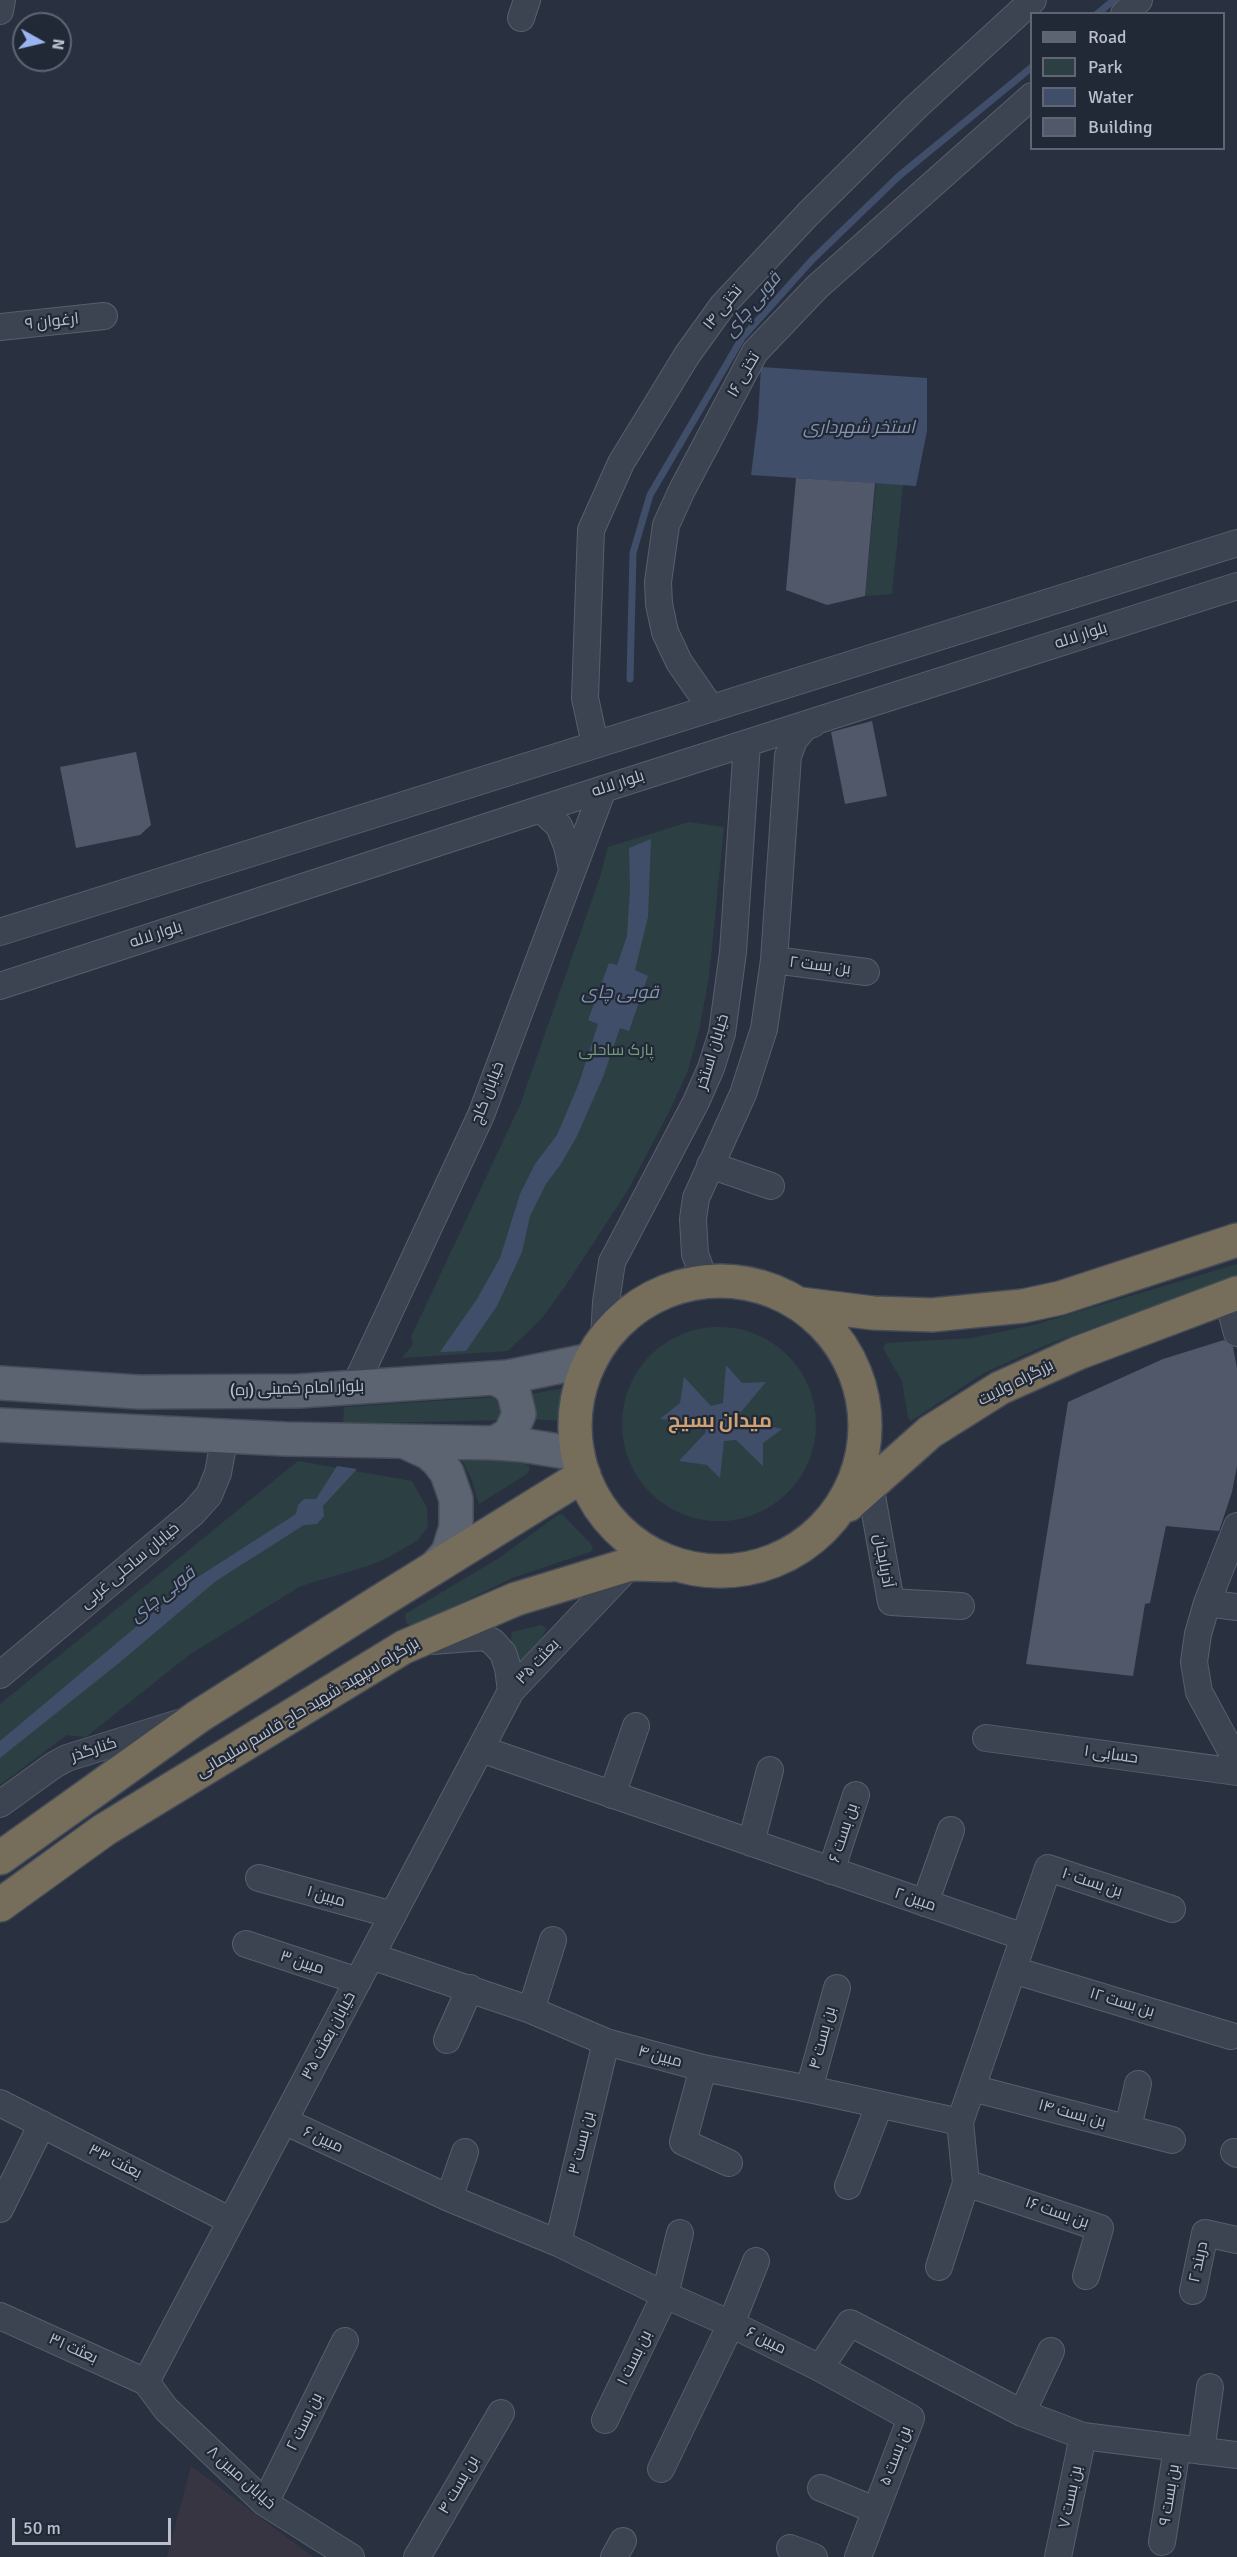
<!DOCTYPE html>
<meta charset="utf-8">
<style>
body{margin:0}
#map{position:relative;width:1237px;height:2557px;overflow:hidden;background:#293141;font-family:Signika,sans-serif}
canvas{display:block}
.legend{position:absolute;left:1030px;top:12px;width:195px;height:138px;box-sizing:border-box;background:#222936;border:2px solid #5f6572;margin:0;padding:8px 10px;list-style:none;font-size:18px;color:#babfcb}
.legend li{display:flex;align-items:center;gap:12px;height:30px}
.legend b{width:30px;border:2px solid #5f6572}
.north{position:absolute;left:12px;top:12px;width:60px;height:60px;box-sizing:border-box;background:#222936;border:2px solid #5f6572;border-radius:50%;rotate:98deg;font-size:16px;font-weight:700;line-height:24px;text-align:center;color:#babfcb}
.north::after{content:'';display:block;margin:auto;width:21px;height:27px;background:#9ab4f0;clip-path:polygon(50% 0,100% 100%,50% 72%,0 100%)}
.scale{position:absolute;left:12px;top:2518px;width:159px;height:27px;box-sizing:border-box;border:3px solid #babfcb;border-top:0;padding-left:8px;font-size:18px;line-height:21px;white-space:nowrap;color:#babfcb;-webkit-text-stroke:4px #222936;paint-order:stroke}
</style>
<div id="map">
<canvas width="1237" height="2557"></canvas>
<ul class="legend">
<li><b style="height:8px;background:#5c6371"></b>Road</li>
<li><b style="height:16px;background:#2c3f43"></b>Park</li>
<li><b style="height:16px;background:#414e69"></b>Water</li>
<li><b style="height:16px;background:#50586a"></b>Building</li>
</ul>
<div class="north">N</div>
<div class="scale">50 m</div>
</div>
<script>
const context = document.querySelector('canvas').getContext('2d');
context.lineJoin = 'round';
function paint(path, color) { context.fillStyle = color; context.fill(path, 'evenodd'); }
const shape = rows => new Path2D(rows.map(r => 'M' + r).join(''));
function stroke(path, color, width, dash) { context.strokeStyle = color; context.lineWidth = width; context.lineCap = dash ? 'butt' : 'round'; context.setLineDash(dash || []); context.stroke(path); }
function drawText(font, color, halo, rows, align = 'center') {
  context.font = font + ' Signika,Cairo,sans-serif'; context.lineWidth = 4.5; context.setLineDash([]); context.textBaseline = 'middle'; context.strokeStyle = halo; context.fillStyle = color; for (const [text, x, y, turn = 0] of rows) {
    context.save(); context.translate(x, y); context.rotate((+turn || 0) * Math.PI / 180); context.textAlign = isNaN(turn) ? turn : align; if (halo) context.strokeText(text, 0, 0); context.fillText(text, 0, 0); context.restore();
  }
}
const medical = shape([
 [191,2466,312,2556,313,2557,167,2557]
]);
const green = shape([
 [876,483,903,485,892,594,865,596],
 [689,822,724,827,709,977,699,1031,687,1073,669,1112,628,1190,564,1288,542,1318,508,1351,402,1358,413,1344,411,1337,520,1105,600,877,608,847],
 [1237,1264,1237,1276,1046,1345,984,1373,911,1421,908,1418,902,1381,884,1350,884,1345,887,1343,971,1338,1034,1325],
 '622 1424a97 97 0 1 1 194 0a97 97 0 1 1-194 0Z',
 [565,1388,564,1421,527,1419,526,1395],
 [497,1397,505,1404,500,1420,343,1424,344,1407],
 [462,1460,522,1462,529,1466,529,1470,527,1474,479,1504,471,1478],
 [298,1461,412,1481,427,1508,428,1527,417,1541,389,1557,368,1566,301,1586,189,1655,86,1737,67,1735,0,1785,0,1704],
 [559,1514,563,1515,591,1544,593,1551,512,1578,412,1627,406,1623,405,1614,499,1558],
 [541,1625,545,1627,546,1630,529,1659,520,1662,517,1660,511,1638,512,1632]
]);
const water = shape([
 [761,367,927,378,927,431,916,486,751,475,758,419],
 [651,839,648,917,635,970,648,976,629,1031,620,1028,603,1077,577,1136,561,1164,546,1184,530,1216,522,1252,497,1306,466,1351,440,1352,477,1299,500,1258,520,1194,535,1164,557,1135,579,1083,598,1024,588,1020,609,963,617,965,627,936,630,889,629,848],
 [726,1365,742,1383,766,1382,740,1413,743,1420,782,1429,763,1443,763,1466,736,1440,724,1441,720,1478,707,1465,679,1461,706,1432,703,1423,660,1419,680,1403,684,1377,711,1406,723,1403],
 [337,1466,357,1469,323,1506,324,1516,317,1524,304,1525,216,1581,119,1663,0,1758,0,1741,187,1584,296,1514,298,1505,304,1499,316,1499]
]);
const stream = shape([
 [1097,14,1114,0],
 [630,679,633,553,650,495,742,338,812,260,899,176,1032,67]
]);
const building = shape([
 [796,478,875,483,865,596,827,605,786,590],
 [872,721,887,796,845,804,831,732],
 [136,752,151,825,140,835,76,848,60,767],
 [1224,1340,1233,1347,1237,1368,1237,1466,1232,1492,1219,1531,1166,1526,1150,1603,1145,1604,1133,1676,1026,1664,1068,1402,1163,1359]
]);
const minor = shape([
 [0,11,2,0],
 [1124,14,1139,0],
 [521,18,527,0],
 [0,327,104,316],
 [711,708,679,662,665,632,659,604,658,582,666,525,682,490,755,352,817,287,1032,96],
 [595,744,585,698,591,530,621,463,687,355,723,305,808,214,916,107,1033,0],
 [541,809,559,826,567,846,572,869],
 [0,932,1237,543],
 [774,960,866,972],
 [0,986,541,809,1237,586],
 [710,1165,771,1186],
 [705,1281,695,1254,693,1219,696,1198,743,1094,764,1029,774,960,788,756,794,740,805,727,813,724],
 [1227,1296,1237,1333],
 [604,1339,606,1302,612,1262,696,1102,711,1068,722,1033,733,952,747,743],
 [354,1388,481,1115,603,789],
 [870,1485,891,1602,961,1606],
 [1237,1526,1207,1603,1198,1634,1194,1662,1199,1692,1237,1762],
 [1207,1603,1237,1607],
 [432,1641,484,1637,493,1642,503,1653,508,1668,511,1691],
 [0,1675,193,1513,209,1495,218,1473,225,1435],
 [986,1738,1237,1772],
 [481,1749,1024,1937],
 [612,1795,636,1726],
 [0,1804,54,1765,67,1758,179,1723],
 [751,1843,770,1770],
 [831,1871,856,1795],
 [259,1878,393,1915],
 [925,1903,951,1830],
 [246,1944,358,1981],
 [371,1956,531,2010,606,2042,703,2068,809,2089,960,2122],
 [1013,1970,1231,2036],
 [531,2010,553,1940],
 [447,2040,470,1988],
 [703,2068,683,2142,729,2163],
 [972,2088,1172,2140],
 [809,2089,837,1988],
 [0,2103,231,2221],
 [284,2121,449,2198,558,2243,665,2295,731,2324,820,2368,911,2418,858,2557],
 [1128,2128,1138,2084],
 [1234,2152,1237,2154],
 [966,2183,1100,2228,1086,2276],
 [848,2186,879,2106],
 [449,2198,465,2152],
 [0,2209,42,2124],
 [558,2243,606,2042],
 [939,2267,966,2183,960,2122,1048,1868,1172,1909],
 [1193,2291,1205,2233,1237,2240],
 [0,2316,146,2382],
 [820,2368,850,2323,1022,2413,1083,2436,1237,2455],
 [146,2382,511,1691,631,1564],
 [146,2382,166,2409,265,2503,351,2557],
 [1022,2413,1051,2351],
 [605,2420,665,2295,680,2233],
 [1201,2451,1210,2387],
 [661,2469,731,2324,756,2261],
 [821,2488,875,2510],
 [265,2503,345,2341],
 [1162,2542,1177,2448],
 [790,2548,814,2557],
 [417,2557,501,2413],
 [614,2557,623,2541],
 [1058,2557,1083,2436]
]);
const major = shape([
 [494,1378,507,1384,514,1393,519,1414,510,1434,495,1443],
 [0,1383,139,1392,299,1391,508,1377,591,1360],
 [0,1425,286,1439,495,1443,522,1445,578,1454],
 [405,1442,429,1453,438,1461,447,1473,456,1499,456,1527,448,1553,435,1567]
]);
const highway = shape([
 '575 1426a145 145 0 1 1 290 0a145 145 0 1 1-290 0Z',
 [800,1304,873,1313,932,1315,1023,1306,1060,1298,1237,1240],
 [848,1505,930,1432,1000,1388,1078,1353,1237,1293],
 [0,1858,199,1716,379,1602,584,1475],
 [0,1905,104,1830,404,1647,516,1599,631,1564,670,1565]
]);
const streetNames = [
 ["تختی ۱۴",723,308,-51],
 ["ارغوان ۹",52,322,-6],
 ["تختی ۱۶",744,375,-60],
 ["بلوار لاله",1081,636,-18],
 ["بلوار لاله",618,784,-18],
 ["بلوار لاله",156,935,-18],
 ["بن بست ۲",820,966,7],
 ["خیابان استخر",713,1052,-73],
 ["خیابان کاج",488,1093,-69],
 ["بزرگراه ولایت",1016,1383,-27],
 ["بلوار امام خمینی (ره)",297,1389,-2],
 ["آذربایجان",883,1561,80],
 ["خیابان ساحلی غربی",130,1566,-40],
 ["بعثت ۳۵",538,1662,-47],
 ["بزرگراه سپهبد شهید حاج قاسم سلیمانی",308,1708,-31],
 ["کنارگذر",94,1750,-18],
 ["حسابی ۱",1111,1755,8],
 ["بن بست ۶",844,1833,-72],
 ["بن بست ۱۰",1092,1883,18],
 ["مبین ۱",326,1897,16],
 ["مبین ۲",915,1900,19],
 ["مبین ۳",302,1963,18],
 ["بن بست ۱۲",1122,2003,17],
 ["خیابان بعثت ۳۵",329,2036,-62],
 ["بن بست ۴",823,2038,-75],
 ["مبین ۴",660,2057,15],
 ["بن بست ۱۴",1072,2114,15],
 ["مبین ۶",323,2140,25],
 ["بن بست ۳",582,2143,-76],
 ["بعثت ۳۳",115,2162,27],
 ["بن بست ۱۶",1057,2213,19],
 ["دربند ۲",1199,2262,-78],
 ["مبین ۶",766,2341,26],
 ["بعثت ۳۱",73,2349,24],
 ["بن بست ۱",635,2358,-64],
 ["بن بست ۲",305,2422,-64],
 ["بن بست ۵",896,2456,-69],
 ["خیابان مبین ۸",241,2478,42],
 ["بن بست ۴",459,2485,-60],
 ["بن بست ۹",1170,2495,-81],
 ["بن بست ۷",1071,2497,-78]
];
const parkNames = [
 ["پارک ساحلی",616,1051]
];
const waterNames = [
 ["قوبی چای",753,305,-50],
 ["استخر شهرداری",859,428],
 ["قوبی چای",620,993],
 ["قوبی چای",163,1595,-38]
];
const quarterNames = [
 ["میدان بسیج",720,1422]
];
paint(medical, '#383542');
paint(green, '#2c3f43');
paint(water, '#414e69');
stroke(stream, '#414e69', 7);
paint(building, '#50586a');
stroke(minor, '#585f6b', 28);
stroke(major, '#474d5a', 36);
stroke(highway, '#454c58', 36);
stroke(minor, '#3d4451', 26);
stroke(major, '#5c6371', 33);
stroke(highway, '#766e5b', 33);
drawText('16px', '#babfcb', '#222936', streetNames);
drawText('16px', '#749a7f', '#222936', parkNames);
drawText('italic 18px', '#8593b0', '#222936', waterNames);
drawText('bold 20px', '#cea272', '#222936', quarterNames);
</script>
